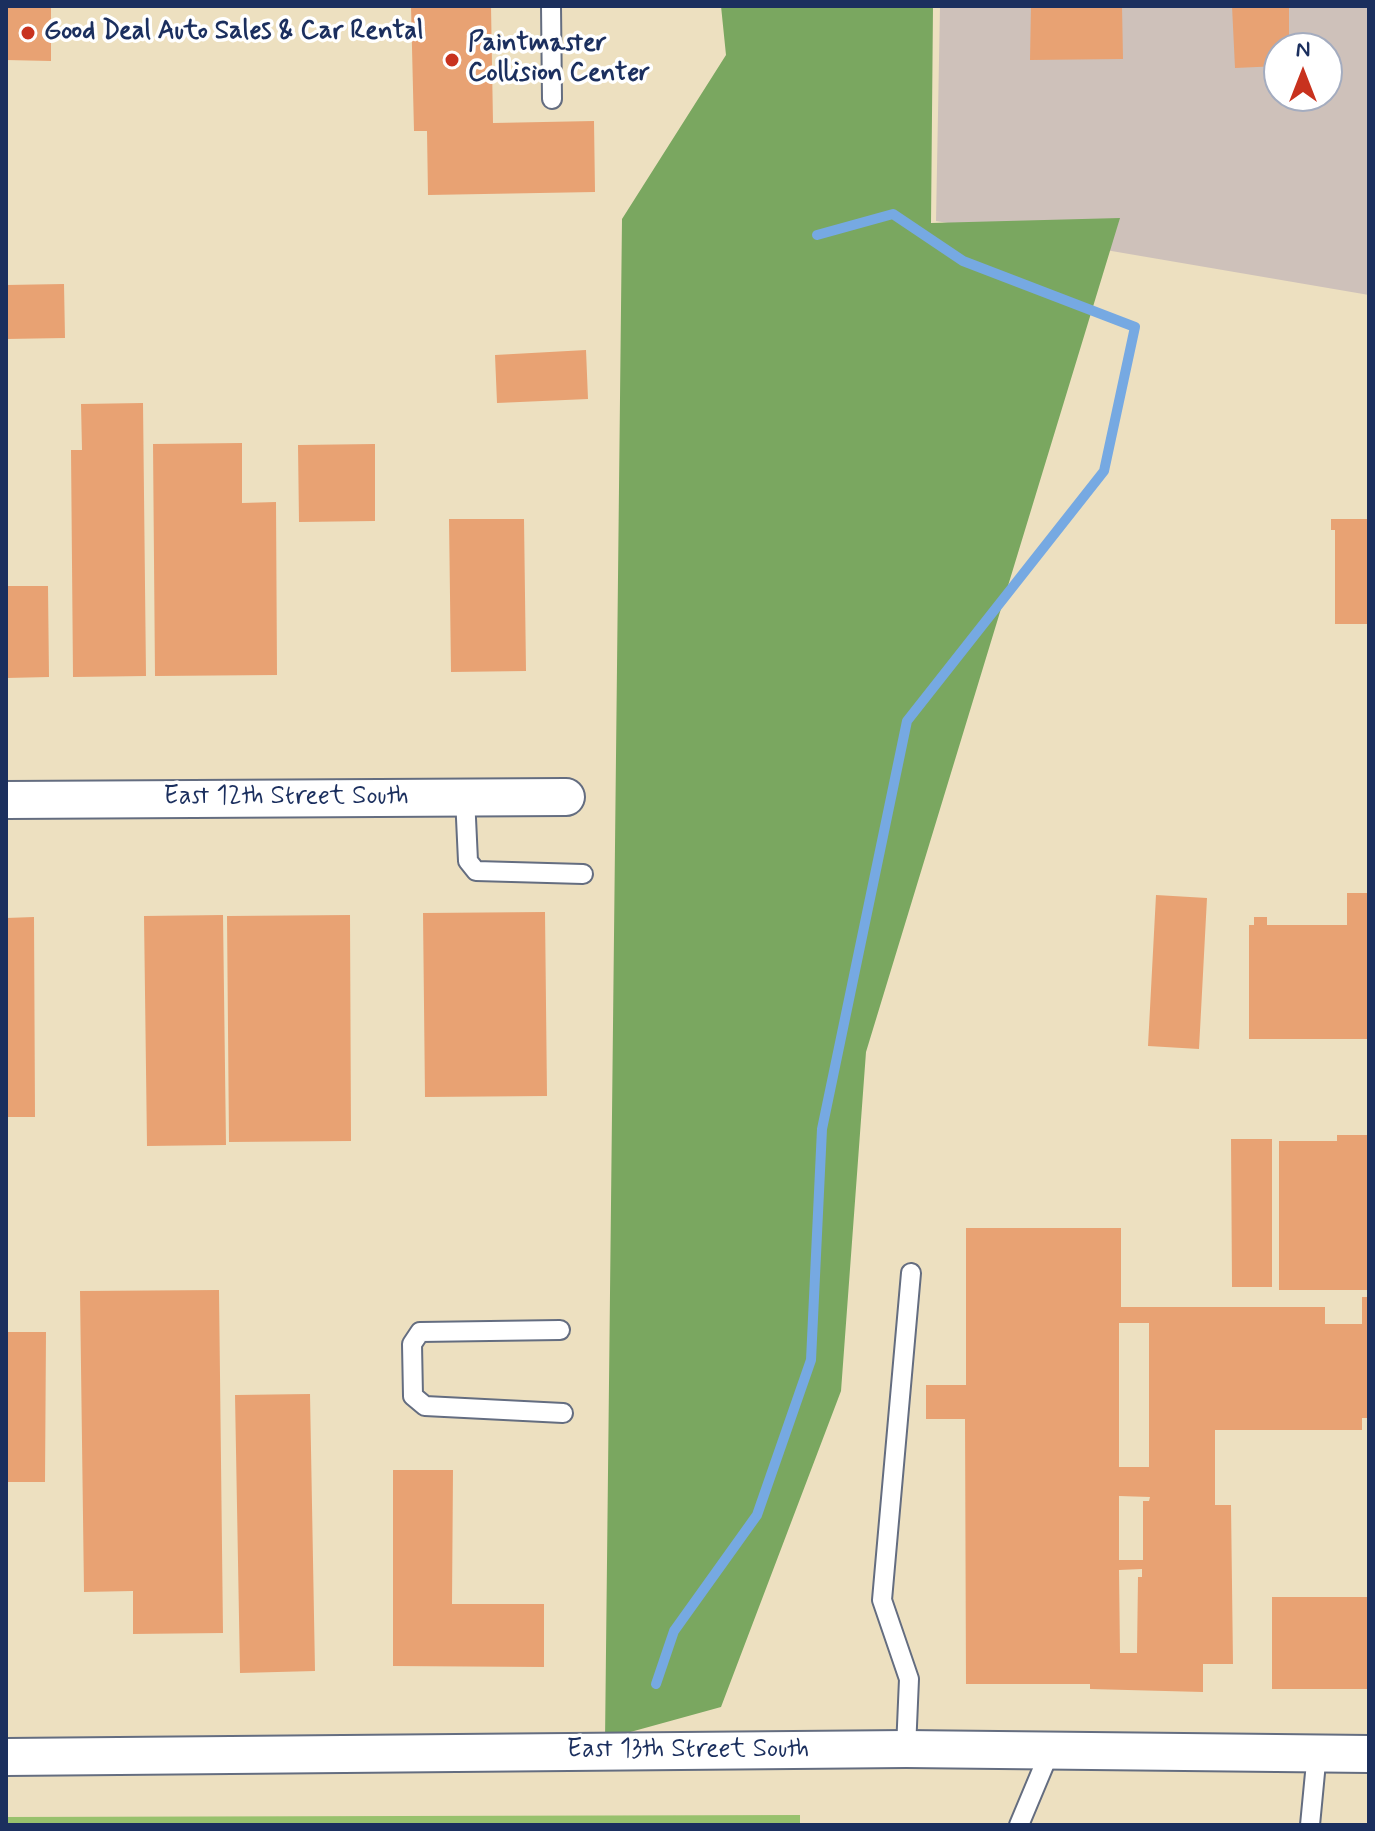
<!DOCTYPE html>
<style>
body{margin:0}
#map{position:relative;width:1375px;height:1831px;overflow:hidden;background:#ede0c0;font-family:Mynerve,sans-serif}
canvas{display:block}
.frame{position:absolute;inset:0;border:8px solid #1b2f5e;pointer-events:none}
.north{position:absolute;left:1263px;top:32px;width:80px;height:80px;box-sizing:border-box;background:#fff;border:2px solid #a4acbf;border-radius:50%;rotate:0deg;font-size:22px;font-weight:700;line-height:32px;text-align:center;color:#1b2f5e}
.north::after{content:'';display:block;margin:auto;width:28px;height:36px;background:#c8321e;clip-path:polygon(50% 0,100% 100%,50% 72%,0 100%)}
</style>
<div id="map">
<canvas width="1375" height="1831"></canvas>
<div class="frame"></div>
<div class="north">N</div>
</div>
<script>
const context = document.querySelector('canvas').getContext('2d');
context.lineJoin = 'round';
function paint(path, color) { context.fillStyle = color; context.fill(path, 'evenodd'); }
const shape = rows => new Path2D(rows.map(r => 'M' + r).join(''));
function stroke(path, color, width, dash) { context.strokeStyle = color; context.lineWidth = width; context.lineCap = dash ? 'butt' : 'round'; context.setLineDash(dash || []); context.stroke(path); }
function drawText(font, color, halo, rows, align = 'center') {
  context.font = font + ' Mynerve,sans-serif'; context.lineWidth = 7; context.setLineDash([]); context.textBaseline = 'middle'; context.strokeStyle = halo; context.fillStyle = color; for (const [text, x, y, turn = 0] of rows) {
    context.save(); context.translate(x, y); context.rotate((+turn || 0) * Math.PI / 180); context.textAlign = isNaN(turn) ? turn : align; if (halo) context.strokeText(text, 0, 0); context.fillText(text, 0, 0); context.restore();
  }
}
const industrial = shape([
 [940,6,1369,6,1369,295,936,221],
 [1279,48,1327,48,1327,96,1279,96]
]);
const green = shape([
 [800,1815,800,1825,6,1825,6,1817]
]);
const forest = shape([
 [721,6,933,6,931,223,1120,218,866,1052,841,1391,721,1707,605,1739,622,219,726,55]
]);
const stream = shape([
 [656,1684,674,1631,757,1515,811,1360,822,1129,907,721,1104,471,1135,327,963,261,893,214,817,235]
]);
const building = shape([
 [6,6,51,6,51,61,6,60],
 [411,6,491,6,493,123,594,121,595,192,428,195,427,131,414,131],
 [1031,6,1122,6,1123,59,1030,60],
 [1232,6,1289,6,1289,48,1279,48,1279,66,1235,68],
 [64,284,65,338,6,339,6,285],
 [586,350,588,399,497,403,495,355],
 [143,403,146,676,73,677,71,450,82,450,81,404],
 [242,443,242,503,276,502,277,675,155,676,153,444],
 [375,444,375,521,299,522,298,445],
 [449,519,524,519,526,671,451,672],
 [1331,519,1369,519,1369,624,1335,624,1335,530,1331,530],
 [6,586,48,586,49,677,6,678],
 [1347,893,1369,893,1369,1039,1249,1039,1249,925,1254,925,1254,917,1267,917,1267,925,1347,925],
 [1156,895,1207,898,1199,1049,1148,1046],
 [545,912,547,1096,425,1097,423,913],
 [223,915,226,1145,147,1146,144,916],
 [350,915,351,1141,229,1142,227,916],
 [34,917,35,1117,6,1117,6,918],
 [1337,1135,1369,1135,1369,1290,1279,1290,1279,1141,1337,1141],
 [1231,1139,1272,1139,1272,1287,1232,1287],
 [966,1228,1121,1228,1121,1307,1325,1307,1325,1324,1362,1324,1362,1297,1369,1297,1369,1418,1362,1418,1362,1430,1215,1430,1215,1505,1231,1505,1233,1664,1203,1664,1203,1692,1090,1689,1090,1684,966,1684,965,1419,926,1419,926,1385,966,1385],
 [1119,1323,1149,1323,1149,1467,1119,1467],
 [1119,1496,1150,1497,1149,1501,1143,1501,1143,1560,1119,1560],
 [1142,1569,1142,1577,1138,1577,1137,1653,1120,1653,1119,1570],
 [219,1290,223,1633,133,1634,133,1591,84,1592,80,1291],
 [6,1332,46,1332,45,1482,6,1482],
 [310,1394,315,1671,240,1673,235,1395],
 [393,1470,453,1470,452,1604,544,1604,544,1667,393,1666],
 [1272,1597,1369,1597,1369,1689,1272,1689]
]);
const service = shape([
 [551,6,552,99],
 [465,797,468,861,476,871,583,874],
 [560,1330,420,1332,412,1344,413,1396,425,1406,563,1413],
 [906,1749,909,1679,882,1600,911,1273],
 [1019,1825,1050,1751],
 [1310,1825,1317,1752]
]);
const minor = shape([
 [6,800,566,797],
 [6,1757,906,1749,1369,1754]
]);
const markers = [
 [28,33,8,"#c8321e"],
 [452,60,8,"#c8321e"]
];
const poiNames = [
 ["Good Deal Auto Sales & Car Rental",44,33],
 ["Paintmaster",468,45],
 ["Collision Center",468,75]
];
const streetNames = [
 ["East 12th Street South",286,798],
 ["East 13th Street South",688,1751]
];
paint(industrial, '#cec1ba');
paint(green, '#98c16d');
paint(forest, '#7aa760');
stroke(stream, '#76a9e2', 10);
paint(building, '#e8a273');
stroke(service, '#646d80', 22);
stroke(minor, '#646d80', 40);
stroke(service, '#fff', 18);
stroke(minor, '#fff', 36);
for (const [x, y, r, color] of markers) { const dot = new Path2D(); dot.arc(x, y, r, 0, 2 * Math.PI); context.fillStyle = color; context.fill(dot); stroke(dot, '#fff', 3); }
drawText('bold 26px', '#1b2f5e', '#fff', poiNames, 'left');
drawText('26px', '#1b2f5e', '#fff', streetNames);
</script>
